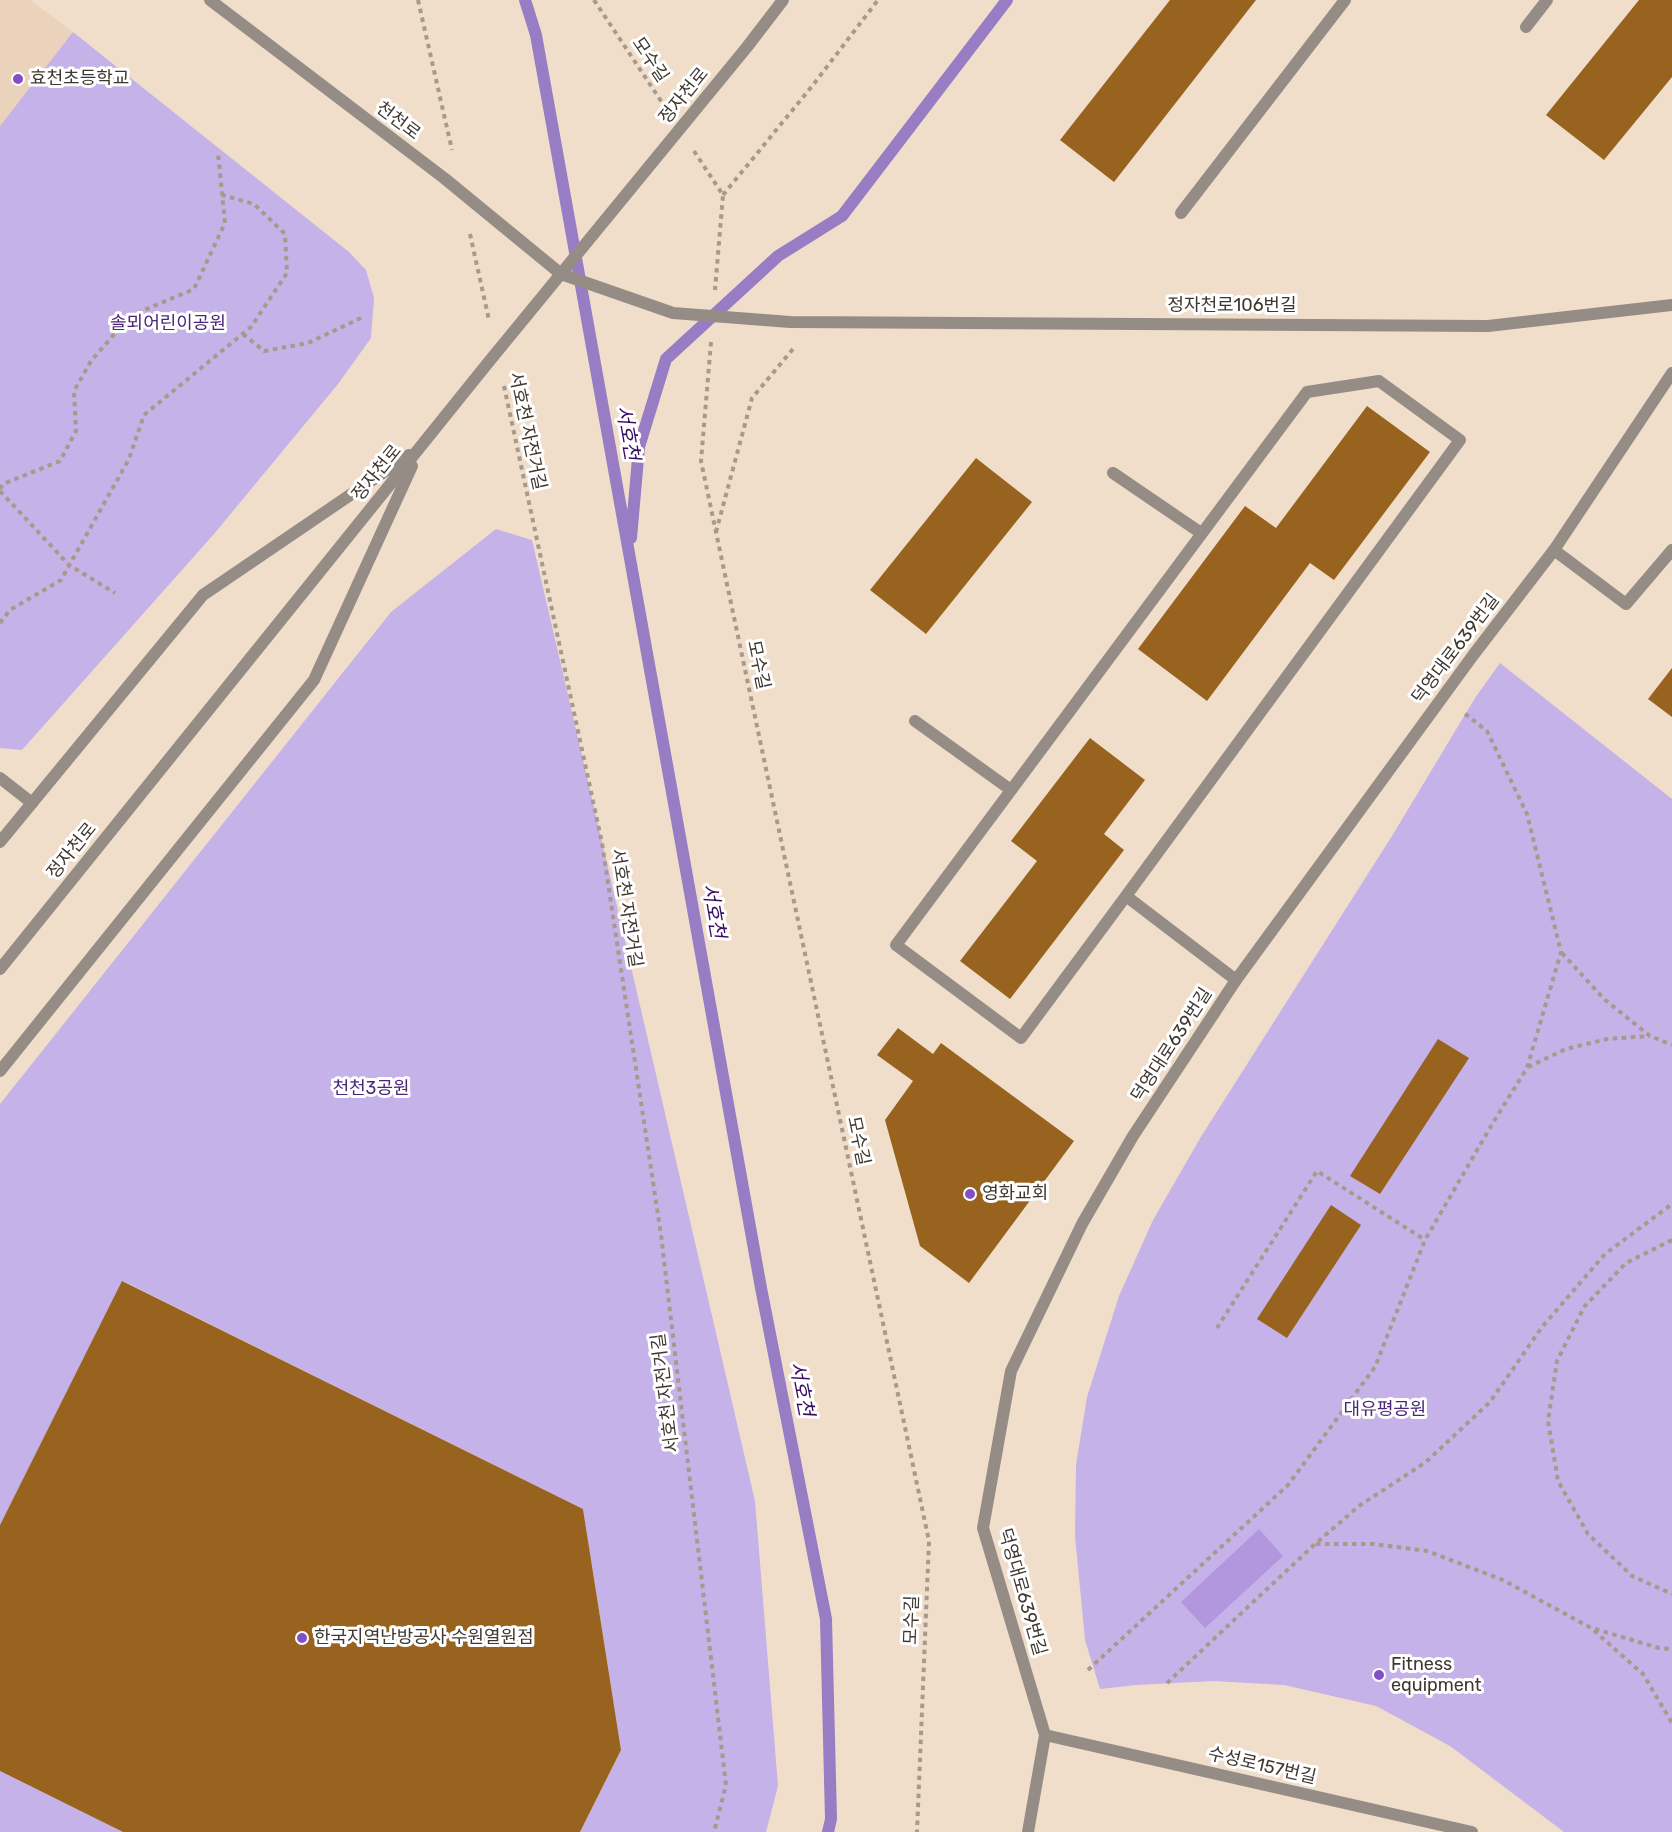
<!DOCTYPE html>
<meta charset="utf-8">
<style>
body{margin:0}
canvas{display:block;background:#f0decb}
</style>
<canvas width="1672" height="1832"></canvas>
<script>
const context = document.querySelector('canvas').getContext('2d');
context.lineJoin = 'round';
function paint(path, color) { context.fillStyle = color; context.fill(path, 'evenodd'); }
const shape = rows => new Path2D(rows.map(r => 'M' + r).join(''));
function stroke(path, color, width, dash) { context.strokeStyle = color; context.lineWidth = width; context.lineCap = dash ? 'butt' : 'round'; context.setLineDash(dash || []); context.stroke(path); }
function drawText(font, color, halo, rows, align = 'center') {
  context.font = font + ' Rubik,"Noto Sans KR",sans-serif'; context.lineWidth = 6; context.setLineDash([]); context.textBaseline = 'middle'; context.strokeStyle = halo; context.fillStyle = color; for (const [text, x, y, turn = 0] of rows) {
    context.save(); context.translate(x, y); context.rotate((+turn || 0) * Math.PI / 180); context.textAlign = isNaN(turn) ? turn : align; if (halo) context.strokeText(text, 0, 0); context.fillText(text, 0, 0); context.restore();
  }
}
const built = shape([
 [0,0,30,0,73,32,0,126]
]);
const green = shape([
 [73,32,349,252,366,270,374,298,371,338,338,384,214,534,22,750,0,748,0,126],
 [496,529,532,540,755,1501,778,1786,766,1832,580,1832,621,1750,583,1509,123,1281,0,1525,0,1104,391,612],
 [1500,663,1672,799,1672,1832,1564,1832,1450,1746,1376,1706,1284,1685,1213,1681,1136,1685,1100,1689,1085,1640,1075,1536,1076,1465,1087,1397,1119,1296,1153,1220,1202,1135,1392,836,1475,698],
 [0,1771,123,1832,0,1832]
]);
const forest = shape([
 [1259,1529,1283,1556,1205,1628,1181,1602]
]);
const stream = shape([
 [525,0,536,35,761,1288,826,1619,831,1819,828,1832],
 [631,538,639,447,666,359,778,256,842,216,1007,0]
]);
const building = shape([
 [1170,0,1256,0,1114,182,1060,140],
 [1639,0,1672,0,1672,77,1604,160,1546,115],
 [1367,406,1430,452,1334,580,1310,563,1207,701,1138,649,1245,506,1276,528],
 [976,458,1032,502,926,634,870,590],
 [1672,668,1672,717,1648,699],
 [1090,738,1145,780,1104,834,1124,850,1010,999,960,961,1037,861,1011,841],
 [898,1028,933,1054,941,1043,1074,1141,969,1283,920,1246,885,1120,913,1081,877,1055],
 [1438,1039,1469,1058,1380,1194,1350,1176],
 [1331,1205,1361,1225,1287,1338,1257,1319],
 [122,1281,583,1509,621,1750,580,1832,123,1832,0,1771,0,1525]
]);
const path = shape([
 [418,0,452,150],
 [594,0,665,107],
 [694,151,723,195,715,290],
 [723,195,813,85,878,0],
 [470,234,489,320],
 [243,334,264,351,308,343,361,318],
 [711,342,701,461,929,1541,917,1832],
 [504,386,602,843,661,1235,726,1785,714,1832],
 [0,489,3,484,60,461,76,431,74,391,91,361,130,316,194,289,225,223,218,153],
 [0,491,69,565,115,593],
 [716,532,752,398,793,349],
 [0,623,10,610,61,580,129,459,144,415,251,327,287,273,285,234,254,204,222,195],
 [1562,953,1604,999,1650,1036,1672,1045],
 [1528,1067,1566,1049,1607,1039,1650,1036],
 [1672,1240,1626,1263,1584,1307,1557,1361,1548,1421,1558,1481,1588,1534,1632,1576,1672,1594],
 [1217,1328,1317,1171,1425,1240],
 [1316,1544,1374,1544,1427,1551,1503,1580,1591,1628,1643,1674,1672,1723],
 [1595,1629,1659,1648,1672,1649],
 [1088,1670,1288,1485,1375,1367,1425,1240,1494,1121,1527,1068,1561,952,1527,814,1487,731,1464,713],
 [1167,1683,1315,1544,1359,1506,1426,1462,1490,1402,1542,1327,1605,1254,1672,1204]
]);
const service = shape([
 [1526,27,1547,0],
 [1181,213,1345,0],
 [1113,473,1201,533],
 [1554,550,1626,604,1672,550],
 [915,721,1011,790],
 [1126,896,1021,1038,896,945,1307,392,1379,381,1460,440,1126,896,1236,980]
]);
const pedestrian = shape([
 [0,778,32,803]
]);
const minor = shape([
 [561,274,673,313,790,322,1488,326,1672,305],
 [1045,1735,1472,1832],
 [1028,1832,1045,1735,983,1528,1011,1371,1082,1224,1133,1136,1236,980,1474,654,1554,550,1672,373]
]);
const tertiary = shape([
 [210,0,444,178,561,274],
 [0,842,203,595,409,455],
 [0,969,487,364,747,47,783,0],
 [0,1071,314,680,412,466]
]);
const markers = [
 [18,79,6,"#834fc7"],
 [970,1194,6,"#834fc7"],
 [302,1638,6,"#834fc7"],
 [1379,1675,6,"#834fc7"]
];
const streetNames = [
 ["모수길",650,60,56],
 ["정자천로",684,96,-51],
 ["천천로",398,121,37],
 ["정자천로106번길",1232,306],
 ["서호천 자전거길",527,431,78],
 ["정자천로",377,473,-51],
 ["덕영대로639번길",1456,649,-53],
 ["모수길",758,665,78],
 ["정자천로",72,851,-51],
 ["서호천 자전거길",626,908,81],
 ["덕영대로639번길",1172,1045,-57],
 ["모수길",858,1141,78],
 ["서호천 자전거길",666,1393,-97],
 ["덕영대로639번길",1022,1592,74],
 ["모수길",912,1620,-88],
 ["수성로157번길",1262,1766,13]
];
const poiNames = [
 ["효천초등학교",30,79],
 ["영화교회",982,1194],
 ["한국지역난방공사 수원열원점",314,1638],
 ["Fitness",1391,1665],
 ["equipment",1391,1686]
];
const parkNames = [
 ["솔뫼어린이공원",168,324],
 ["천천3공원",371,1089],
 ["대유평공원",1385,1410]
];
const waterNames = [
 ["서호천",627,433,80],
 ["서호천",713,911,80],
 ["서호천",801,1389,79]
];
paint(built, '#ead3ba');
paint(green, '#c5b2e8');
paint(forest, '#b297df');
stroke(stream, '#987dc4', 12);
paint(building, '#98631e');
stroke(path, '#a7998b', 4, [4.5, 4.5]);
stroke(service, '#958d85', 12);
stroke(pedestrian, '#958d85', 12);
stroke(minor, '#958d85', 12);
stroke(tertiary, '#958d85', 12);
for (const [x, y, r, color] of markers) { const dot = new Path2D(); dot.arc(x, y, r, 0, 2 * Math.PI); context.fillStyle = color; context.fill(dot); stroke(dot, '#fff', 2); }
drawText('18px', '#3f3730', '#fff', streetNames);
drawText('18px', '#3f3730', '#fff', poiNames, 'left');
drawText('18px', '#4c267a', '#fff', parkNames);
drawText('italic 20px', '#380d62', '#fff', waterNames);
</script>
